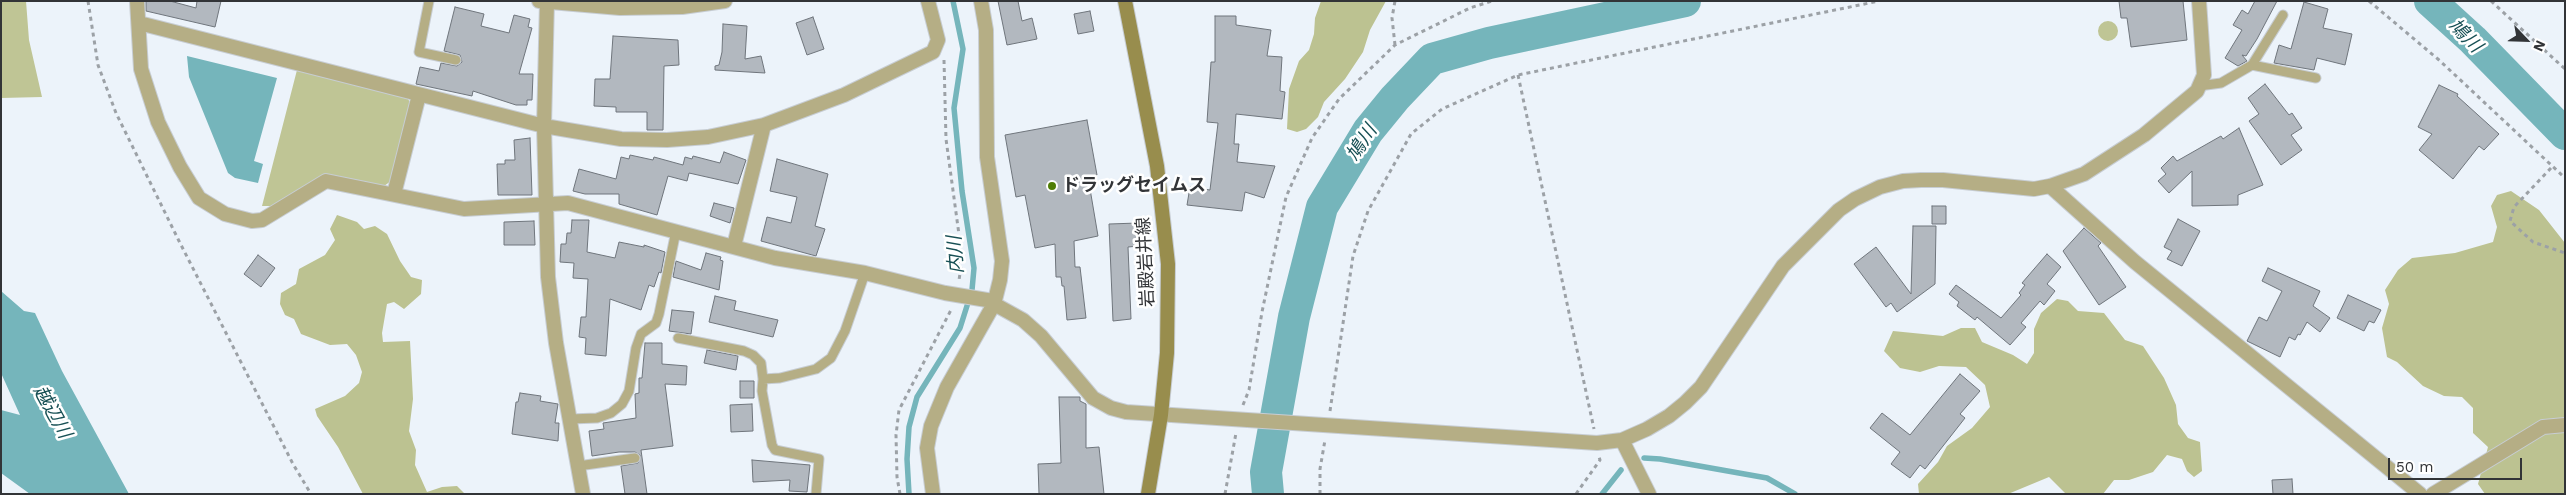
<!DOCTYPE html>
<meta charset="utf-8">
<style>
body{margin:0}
#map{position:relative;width:2566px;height:495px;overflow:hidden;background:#ecf3fa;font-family:"Work Sans",sans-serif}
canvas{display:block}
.frame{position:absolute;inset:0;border:2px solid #323437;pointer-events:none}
.north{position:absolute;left:2501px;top:15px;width:50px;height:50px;-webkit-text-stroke:4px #fff;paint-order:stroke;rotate:114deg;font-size:14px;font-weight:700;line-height:20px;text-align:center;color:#323437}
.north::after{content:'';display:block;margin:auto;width:18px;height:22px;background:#323437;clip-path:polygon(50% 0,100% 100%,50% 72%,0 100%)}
.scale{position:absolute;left:2388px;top:458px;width:134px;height:22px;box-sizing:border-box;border:2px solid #323437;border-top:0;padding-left:6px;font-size:15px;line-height:18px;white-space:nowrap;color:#323437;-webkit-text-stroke:4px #fff;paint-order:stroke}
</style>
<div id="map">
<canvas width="2566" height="495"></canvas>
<div class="frame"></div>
<div class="north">N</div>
<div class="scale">50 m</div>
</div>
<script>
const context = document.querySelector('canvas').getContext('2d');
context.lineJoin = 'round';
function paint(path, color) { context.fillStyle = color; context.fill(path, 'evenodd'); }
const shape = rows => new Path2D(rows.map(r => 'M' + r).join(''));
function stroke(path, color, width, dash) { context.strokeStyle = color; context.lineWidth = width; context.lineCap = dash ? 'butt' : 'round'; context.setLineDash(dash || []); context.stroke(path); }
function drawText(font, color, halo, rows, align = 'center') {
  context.font = font + ' "Work Sans","Noto Sans JP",sans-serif'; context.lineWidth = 5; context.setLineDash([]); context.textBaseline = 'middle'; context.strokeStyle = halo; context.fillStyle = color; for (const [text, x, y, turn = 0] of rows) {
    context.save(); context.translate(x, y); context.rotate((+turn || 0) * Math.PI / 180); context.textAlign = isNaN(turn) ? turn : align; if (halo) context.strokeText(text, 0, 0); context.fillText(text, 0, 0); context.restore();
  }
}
const green = shape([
 [1,1,26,1,29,40,42,97,1,98],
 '2098 31a10 10 0 1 1 20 0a10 10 0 1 1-20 0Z',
 [297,70,408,99,411,104,391,181,384,186,323,175,271,206,262,206]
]);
const forest = shape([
 [1321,1,1386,1,1370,30,1363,52,1345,79,1324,102,1318,117,1306,129,1297,132,1287,129,1289,89,1299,61,1309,50,1314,34,1315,18],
 [2511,191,2539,210,2565,243,2565,494,2485,494,2478,484,2488,447,2473,433,2473,408,2462,397,2444,396,2423,386,2397,362,2387,357,2382,328,2389,304,2385,290,2398,270,2412,258,2455,253,2493,242,2497,227,2491,206,2497,195],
 [337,215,357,222,364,229,375,226,387,234,400,261,411,277,422,280,421,294,404,309,394,302,387,304,382,333,383,342,410,341,413,399,409,431,416,450,415,465,427,492,442,487,457,486,465,494,363,494,338,447,317,416,315,409,345,396,359,383,362,372,356,355,347,344,330,345,301,334,294,319,285,315,280,304,281,293,296,284,299,269,325,255,335,240,330,229],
 [2057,299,2068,301,2078,311,2104,313,2125,340,2143,346,2164,378,2176,405,2178,424,2188,438,2200,442,2202,471,2194,477,2187,471,2182,459,2167,455,2153,472,2129,480,2114,480,2103,494,2066,494,2049,477,2008,494,1919,494,1918,484,1938,462,1947,446,1972,428,1990,407,1985,385,1966,367,1939,366,1920,372,1900,368,1884,351,1893,331,1943,336,1961,328,1975,328,1982,342,2013,355,2027,364,2034,353,2034,329,2041,313]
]);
const water = shape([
 [187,56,277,78,254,161,263,164,258,183,235,178,228,173,189,77],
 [1,291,24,311,35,313,62,371,129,494,30,494,1,473,1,410,20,415,1,373]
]);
const stream = shape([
 [1644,458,1660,459,1767,478,1795,494],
 [909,494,907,459,909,427,917,397,960,328,972,290,974,268,962,191,954,108,963,49,953,1],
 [1602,494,1621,470]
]);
const river = shape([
 [2430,1,2473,40,2565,134],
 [1268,494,1266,472,1294,317,1322,207,1368,131,1395,98,1432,59,1489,43,1685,1]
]);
const building = shape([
 [146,1,170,1,196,8,197,1,221,1,215,27,146,11,146,1],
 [998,1,1018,1,1022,21,1032,18,1037,39,1007,45,998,1],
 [2119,1,2183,1,2187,40,2131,47,2127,18,2121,18,2119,1],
 [2255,1,2277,1,2257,39,2246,56,2242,55,2247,61,2238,66,2225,58,2242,30,2233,25,2242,10,2248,14,2255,1],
 [2304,2,2328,9,2323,28,2352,34,2345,65,2317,58,2314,70,2274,63,2279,45,2291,49,2304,2],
 [455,7,484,14,481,26,509,33,514,15,530,19,528,27,532,28,519,74,533,74,532,100,527,100,527,105,516,105,473,91,472,96,416,84,420,67,439,71,441,63,457,66,462,62,460,55,444,51,455,7],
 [1090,11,1094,31,1078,34,1074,14,1090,11],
 [1215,16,1236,16,1236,25,1271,30,1267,56,1282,57,1280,91,1285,92,1282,119,1236,114,1234,144,1239,144,1237,162,1275,166,1264,198,1245,192,1242,211,1187,205,1190,187,1210,190,1218,123,1207,122,1211,62,1215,62,1215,16],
 [813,17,824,49,807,55,796,23,813,17],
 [723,24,747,26,745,59,761,56,765,73,715,70,715,66,719,65,722,52,723,24],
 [613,36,678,40,679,65,664,66,663,130,647,130,647,112,616,112,616,107,594,106,595,79,610,79,613,36],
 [2265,84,2289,115,2292,113,2302,128,2291,135,2302,150,2281,165,2249,121,2259,114,2248,98,2265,84],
 [2439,85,2458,94,2457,96,2499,134,2484,150,2479,146,2453,179,2419,150,2432,134,2418,127,2439,85],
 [1087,120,1097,175,1088,177,1098,236,1074,241,1075,267,1080,267,1086,318,1067,320,1064,286,1062,286,1061,277,1056,277,1055,244,1035,248,1025,195,1016,197,1005,135,1087,120],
 [2239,128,2263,185,2238,195,2238,205,2192,206,2192,171,2169,193,2158,181,2166,174,2161,168,2173,156,2177,161,2221,136,2223,139,2239,128],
 [530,138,532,195,498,195,497,164,505,164,505,160,515,160,514,140,530,138],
 [724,152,746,160,738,184,689,173,687,181,668,176,657,215,619,204,619,194,585,194,573,191,579,169,616,179,621,157,629,159,630,155,653,160,654,157,683,165,685,157,692,159,693,156,720,163,724,152],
 [777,159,828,174,815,226,825,229,816,256,761,241,767,217,791,223,797,197,770,191,777,159],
 [714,203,734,208,730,223,710,216,714,203],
 [1932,206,1946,206,1946,224,1932,224,1932,206],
 [2178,219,2200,231,2182,266,2167,259,2172,251,2164,247,2178,219],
 [572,220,589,220,587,252,615,258,619,242,644,247,644,245,665,252,661,273,659,272,654,287,649,285,641,310,610,299,606,356,585,354,586,338,579,337,581,317,586,317,588,279,573,278,574,263,560,262,561,244,566,244,567,233,571,233,572,220],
 [534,221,535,245,504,245,504,222,534,221],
 [1138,223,1139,246,1128,247,1131,319,1113,321,1109,224,1138,223],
 [1913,226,1936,226,1935,284,1897,312,1891,303,1886,307,1854,264,1876,247,1911,294,1913,226],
 [2084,228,2101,243,2098,246,2126,287,2099,305,2063,251,2084,228],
 [706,253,721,257,720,260,723,261,719,290,673,277,676,261,701,270,706,253],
 [2047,254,2061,267,2047,284,2055,291,2044,305,2040,301,2021,323,2026,327,2010,345,1977,317,1975,320,1957,306,1959,302,1949,294,1956,285,2001,318,2021,295,2019,293,2025,285,2022,283,2047,254],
 [258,255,275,268,261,287,244,274,258,255],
 [2268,268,2320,291,2313,306,2330,318,2320,332,2307,322,2300,335,2298,334,2295,340,2289,337,2280,357,2247,341,2259,317,2267,321,2282,291,2262,281,2268,268],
 [2348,295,2381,310,2374,323,2369,321,2364,331,2337,318,2348,295],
 [715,296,736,301,734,310,778,320,773,337,709,322,715,296],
 [672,310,694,312,691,334,669,331,672,310],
 [645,343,662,343,662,364,687,366,686,385,665,384,673,446,641,450,647,494,625,494,621,466,638,463,640,455,635,452,619,452,592,456,589,431,604,429,603,423,636,418,635,394,639,393,639,378,642,378,645,343],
 [707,350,738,356,736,370,704,363,707,350],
 [1960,374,1980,391,1960,414,1965,418,1925,469,1920,465,1910,478,1891,464,1900,452,1870,428,1882,413,1910,435,1960,374],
 [740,381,754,381,754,398,740,398,740,381],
 [520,393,541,396,540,401,558,404,555,423,559,423,558,441,512,434,516,402,518,402,520,393],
 [1059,397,1080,397,1080,401,1086,404,1086,448,1099,447,1104,494,1039,494,1038,464,1061,463,1059,397],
 [752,404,753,431,731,432,730,405,752,404],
 [752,460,810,465,807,492,789,491,790,480,753,482,752,460],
 [2292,479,2293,494,2273,494,2272,480,2292,479]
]);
const path = shape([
 [88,1,98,65,116,113,179,241,293,464,311,494],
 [2369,1,2439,60,2565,178],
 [2491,1,2565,69],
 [1395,45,1392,18,1395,1],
 [944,60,946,139,960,242,961,267,959,280],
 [1518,75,1594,429],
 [2551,168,2514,207,2510,221,2533,242,2565,253],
 [1243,405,1249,390,1262,312,1286,197,1312,138,1339,99,1395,45,1470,8,1492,1],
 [1330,411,1353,256,1368,211,1411,134,1442,109,1518,75,1879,1],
 [900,494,897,477,896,435,899,410,952,308],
 [1225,494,1236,433],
 [1320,494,1320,469,1325,440],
 [1576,494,1600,460,1599,457]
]);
const service = shape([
 [429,1,419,52,456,60],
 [2252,65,2316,78],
 [2199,86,2221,83,2252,65,2283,15],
 [678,338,744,351,753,355,761,363,763,379,780,378,816,369,831,358,845,331,865,273],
 [763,379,762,391,772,445,775,450,819,459,816,494],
 [570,419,597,418,611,413,622,404,629,391,636,348,641,334,656,323,659,314,676,231],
 [578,466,635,458]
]);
const minor = shape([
 [137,1,141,69,158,122,180,167,199,198,225,214,252,221,262,220,326,181,464,209,568,203,775,258,865,273,945,293,987,300,1023,320,1041,336,1093,398,1111,408,1126,412,1597,443,1622,440,1647,429,1669,416,1685,403,1701,387,1783,266,1839,210,1855,199,1880,187,1903,181,1921,180,1943,180,2034,189,2050,186,2084,174,2144,135,2197,91,2204,75,2199,1],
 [547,1,544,126,548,277,556,343,583,494],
 [139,23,544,126,621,139,667,140,708,137,764,125,844,95,933,52,938,40,928,1],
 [2050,186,2135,262,2420,494],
 [394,194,419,95],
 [734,246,764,125],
 [1622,440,1649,494],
 [933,494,927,448,931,426,947,387,994,304,1000,280,1002,261,987,157,986,30,981,1],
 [2433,494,2543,427,2565,425]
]);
const tertiary = shape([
 [539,1,620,8,682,7,725,1]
]);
const secondary = shape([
 [1125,1,1157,166,1168,264,1167,353,1161,415,1148,494]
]);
const markers = [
 [1052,186,5,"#4f7d05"]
];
const poiNames = [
 ["ドラッグセイムス",1062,186]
];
const streetNames = [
 ["岩殿岩井線",1146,262,-93]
];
const waterNames = [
 ["鳩川",2465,36,45],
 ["鳩川",1362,143,-57],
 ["内川",956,255,-94],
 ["越辺川",52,412,61]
];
paint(green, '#bfc595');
paint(forest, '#bcc291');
paint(water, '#75b5bb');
stroke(stream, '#75b5bb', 5.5);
stroke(river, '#75b5bb', 32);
paint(building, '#b2b8bf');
stroke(building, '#6f757c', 1);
stroke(service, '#c7cdd3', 11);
stroke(minor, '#c7cdd3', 16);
stroke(tertiary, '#c7cdd3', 16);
stroke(secondary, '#c7cdd3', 16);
stroke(path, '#9ca1a6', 3, [4, 4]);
stroke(service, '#b5ae85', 9);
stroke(minor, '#b5ae85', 14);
stroke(tertiary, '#b5ae85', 14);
stroke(secondary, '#988d4d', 14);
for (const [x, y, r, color] of markers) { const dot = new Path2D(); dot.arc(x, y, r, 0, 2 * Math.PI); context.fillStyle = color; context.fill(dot); stroke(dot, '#fff', 2); }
drawText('bold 18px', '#323437', '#fff', poiNames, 'left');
drawText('18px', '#323437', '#fff', streetNames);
drawText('italic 19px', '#185055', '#fff', waterNames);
</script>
